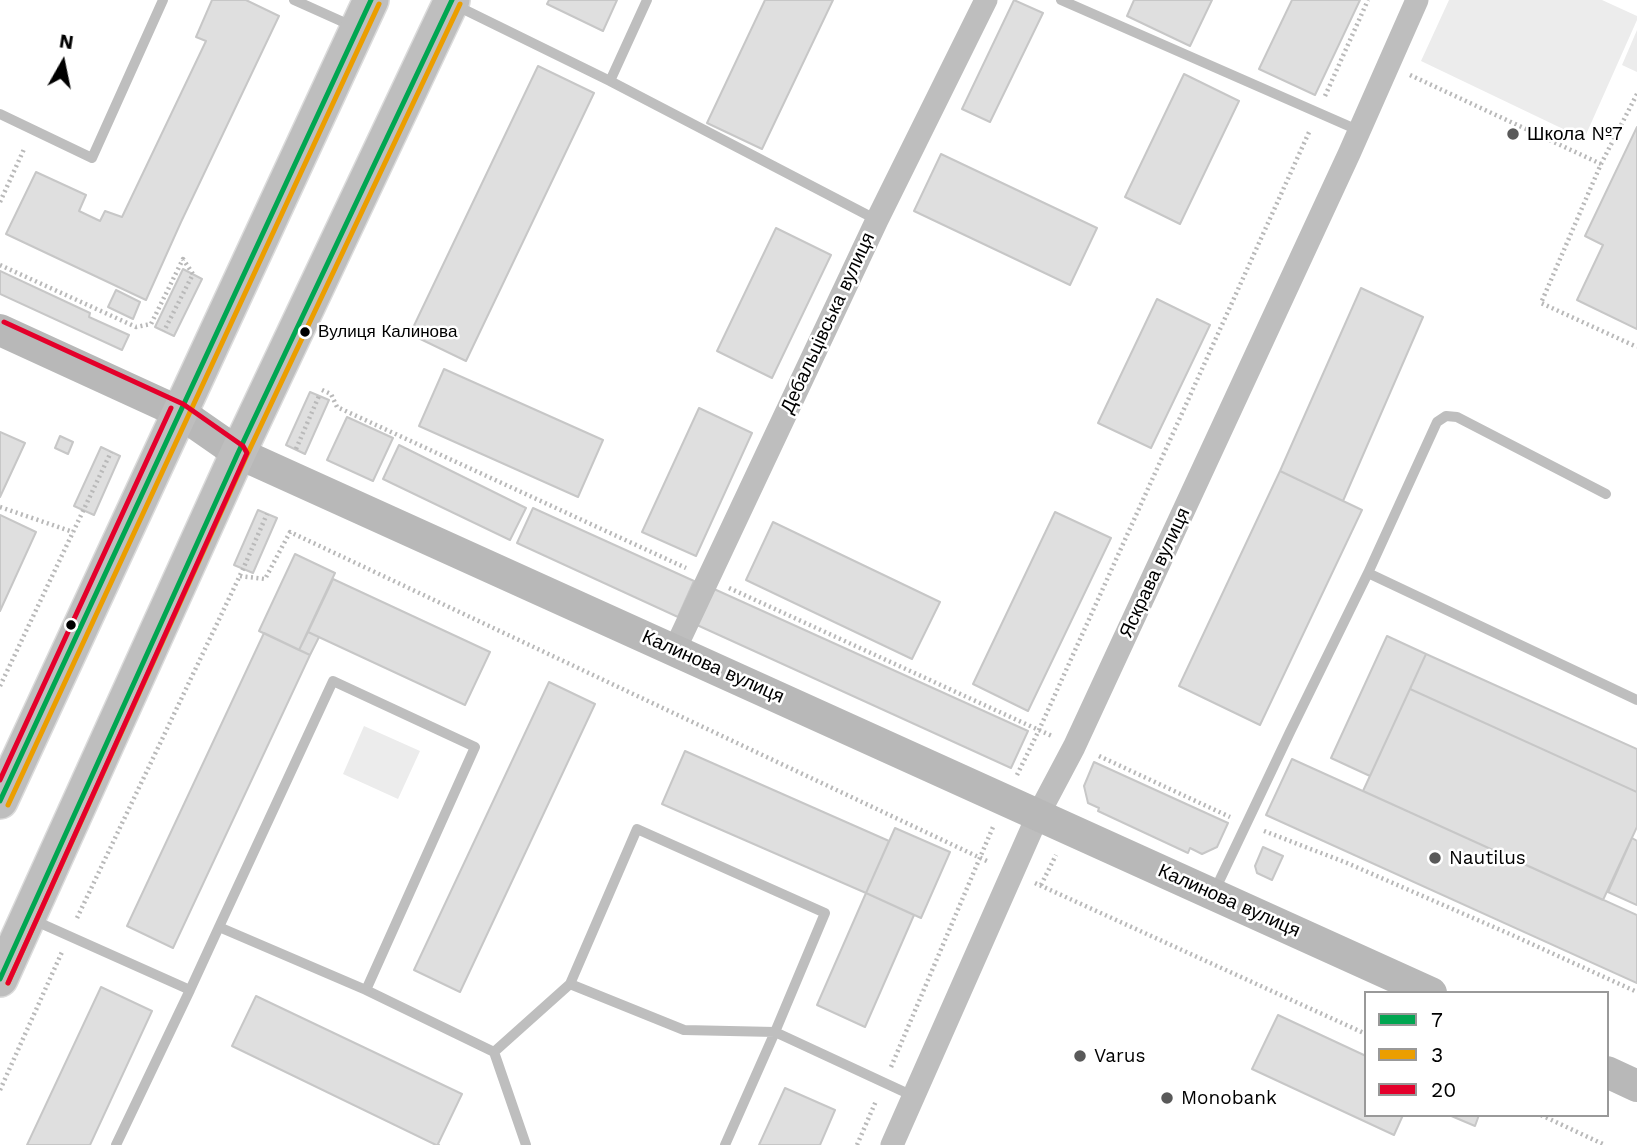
<!DOCTYPE html>
<meta charset="utf-8">
<style>
body{margin:0}
#map{position:relative;width:1637px;height:1145px;overflow:hidden;background:#fff;font-family:"Work Sans",sans-serif}
canvas{display:block}
.legend{position:absolute;left:1364px;top:991px;width:245px;height:126px;box-sizing:border-box;background:#fff;border:2px solid #999;margin:0;padding:9px 12px;list-style:none;font-size:21px;color:#000}
.legend li{display:flex;align-items:center;gap:14px;height:35px}
.legend b{width:35px;border:2px solid #999}
.north{position:absolute;left:28px;top:28px;width:70px;height:70px;-webkit-text-stroke:5px #fff;paint-order:stroke;rotate:9deg;font-size:19px;font-weight:700;line-height:28px;text-align:center;color:#000}
.north::after{content:'';display:block;margin:auto;width:24px;height:32px;background:#000;clip-path:polygon(50% 0,100% 100%,50% 72%,0 100%)}
</style>
<div id="map">
<canvas width="1637" height="1145"></canvas>
<ul class="legend">
<li><b style="height:9px;background:#00a651"></b>7</li>
<li><b style="height:9px;background:#eb9e00"></b>3</li>
<li><b style="height:9px;background:#e4002b"></b>20</li>
</ul>
<div class="north">N</div>
</div>
<script>
const context = document.querySelector('canvas').getContext('2d');
context.lineJoin = 'round';
function paint(path, color) { context.fillStyle = color; context.fill(path, 'evenodd'); }
const shape = rows => new Path2D(rows.map(r => 'M' + r).join(''));
function stroke(path, color, width, dash) { context.strokeStyle = color; context.lineWidth = width; context.lineCap = dash ? 'butt' : 'round'; context.setLineDash(dash || []); context.stroke(path); }
function drawText(font, color, halo, rows, align = 'center') {
  context.font = font + ' "Work Sans",sans-serif'; context.lineWidth = 5; context.setLineDash([]); context.textBaseline = 'middle'; context.strokeStyle = halo; context.fillStyle = color; for (const [text, x, y, turn = 0] of rows) {
    context.save(); context.translate(x, y); context.rotate((+turn || 0) * Math.PI / 180); context.textAlign = isNaN(turn) ? turn : align; if (halo) context.strokeText(text, 0, 0); context.fillText(text, 0, 0); context.restore();
  }
}
const green = shape([
 [1449,0,1602,0,1637,16,1637,20,1584,139,1421,61],
 [1637,30,1637,72,1622,65],
 [364,726,420,751,398,799,343,774]
]);
const building = shape([
 [212,0,246,0,279,16,181,222,146,300,6,234,36,172,86,195,79,211,100,221,105,211,122,217,206,41,196,37,212,0],
 [549,0,617,0,603,31,547,4,549,0],
 [765,0,833,0,762,149,707,123,765,0],
 [1014,0,1043,13,990,122,962,109,1014,0],
 [1134,0,1212,0,1190,46,1127,16,1134,0],
 [1292,0,1360,0,1315,95,1259,69,1292,0],
 [538,66,594,93,466,361,410,334,538,66],
 [1184,74,1239,101,1180,224,1125,197,1184,74],
 [1637,127,1637,329,1577,300,1603,245,1585,236,1637,127],
 [941,154,1097,228,1070,285,914,211,941,154],
 [776,228,831,255,772,378,717,351,776,228],
 [183,269,202,279,174,336,155,327,183,269],
 [0,271,90,313,89,317,129,335,122,350,0,294,0,271],
 [1361,288,1423,317,1343,501,1280,471,1361,288],
 [116,290,140,302,133,319,108,307,116,290],
 [1157,299,1210,325,1151,448,1098,423,1157,299],
 [444,369,603,440,578,497,419,426,444,369],
 [310,392,329,400,305,454,286,445,310,392],
 [699,408,752,433,696,556,642,532,699,408],
 [347,417,393,438,373,481,327,460,347,417],
 [0,432,25,443,0,497,0,432],
 [60,436,73,442,68,454,55,448,60,436],
 [399,445,526,508,510,540,383,479,399,445],
 [101,447,120,456,94,515,74,506,101,447],
 [1280,471,1362,510,1260,725,1179,686,1280,471],
 [533,508,694,581,678,617,517,543,533,508],
 [258,510,277,518,253,573,234,565,258,510],
 [1055,512,1111,538,1028,711,973,684,1055,512],
 [0,515,36,532,0,611,0,515],
 [773,522,940,602,912,659,746,580,773,522],
 [295,554,335,573,299,650,259,631,295,554],
 [333,579,490,652,465,705,308,632,333,579],
 [714,589,1028,731,1011,768,697,625,714,589],
 [308,632,319,637,310,655,299,650,308,632],
 [264,633,310,655,173,948,127,926,264,633],
 [1387,636,1426,654,1370,776,1331,758,1387,636],
 [1426,654,1637,749,1637,792,1410,689,1426,654],
 [549,682,595,704,460,992,414,970,549,682],
 [1410,689,1637,792,1637,827,1603,900,1363,791,1410,689],
 [685,751,889,841,866,893,662,804,685,751],
 [1292,759,1637,915,1637,983,1266,815,1292,759],
 [1094,762,1228,823,1217,847,1202,854,1190,848,1188,853,1098,811,1099,808,1088,803,1084,786,1094,762],
 [895,828,950,852,921,918,866,893,895,828],
 [1632,838,1637,841,1637,905,1608,892,1632,838],
 [1263,847,1283,856,1272,880,1257,873,1255,866,1263,847],
 [866,893,914,915,865,1027,817,1005,866,893],
 [101,987,152,1011,90,1145,27,1145,101,987],
 [256,996,462,1094,438,1144,439,1145,436,1145,232,1046,256,996],
 [1278,1015,1366,1056,1366,1115,1403,1115,1394,1135,1252,1069,1278,1015],
 [785,1088,835,1110,820,1145,759,1145,785,1088],
 [1449,1115,1479,1115,1475,1126,1449,1115]
]);
const path = shape([
 [1410,75,1601,164],
 [1637,94,1601,164,1541,303,1637,347],
 [1325,96,1368,0],
 [0,202,25,147],
 [0,265,136,327,151,324,183,259,193,274,164,331],
 [322,390,331,394,337,407,686,568],
 [296,449,319,396],
 [0,507,73,532],
 [240,576,265,579,290,532,989,862],
 [729,588,1052,736],
 [0,686,111,452],
 [1099,756,1230,817],
 [1017,775,1039,730,1310,130],
 [1264,831,1347,863,1512,935,1637,992],
 [1035,883,1366,1034],
 [1041,885,1056,855],
 [77,918,243,569,267,514],
 [891,1067,993,827],
 [0,1090,62,952],
 [1541,1115,1605,1145],
 [857,1145,876,1101]
]);
const lane = shape([
 [294,0,352,26],
 [1061,0,1360,131],
 [455,5,610,81,877,220],
 [610,81,647,0],
 [0,114,92,158,163,0],
 [1368,573,1637,700],
 [1214,892,1290,732,1368,573,1437,422,1446,416,1457,417,1606,494],
 [31,919,190,990,219,927,333,681,475,747,366,990,219,927],
 [366,990,494,1052,570,984],
 [494,1052,526,1145],
 [116,1145,190,990],
 [725,1145,775,1032,825,913,637,829,570,984,684,1030,775,1032,913,1096]
]);
const street = shape([
 [675,649,877,220,986,0],
 [892,1145,1038,815,1074,747,1349,154,1417,0]
]);
const secondary = shape([
 [0,330,179,412,238,453,1431,993],
 [1607,1072,1637,1086]
]);
const primary = shape([
 [0,801,371,0],
 [0,979,238,453,452,0]
]);
const bus1 = shape([
 [0,801,371,0],
 [0,979,238,453,452,0]
]);
const bus2 = shape([
 [8,805,379,4],
 [8,983,246,457,460,4]
]);
const bus3 = shape([
 [4,322,183,404,243,446,247,453,8,983],
 [0,780,171,408]
]);
const markers = [
 [1513,134,7,"#595959"],
 [305,332,6,"#000"],
 [71,625,6,"#000"],
 [1435,858,7,"#595959"],
 [1080,1056,7,"#595959"],
 [1167,1098,7,"#595959"]
];
const busNames = [
 ["Вулиця Калинова",318,332]
];
const poiNames = [
 ["Школа №7",1527,134],
 ["Nautilus",1449,858],
 ["Varus",1094,1056],
 ["Monobank",1181,1098]
];
const streetNames = [
 ["Дебальцівська вулиця",828,323,-65],
 ["Яскрава вулиця",1155,573,-65],
 ["Калинова вулиця",713,667,24],
 ["Калинова вулиця",1229,901,24]
];
paint(green, '#ececec');
paint(building, '#dfdfdf');
stroke(building, '#c7c7c7', 2);
stroke(primary, '#dbdbdb', 38);
stroke(path, '#b9b9b9', 4.5, [2, 3.5]);
stroke(lane, '#bebebe', 10);
stroke(street, '#bebebe', 23);
stroke(secondary, '#b8b8b8', 32);
stroke(primary, '#bebebe', 35);
stroke(bus1, '#00a651', 5);
stroke(bus2, '#eb9e00', 5);
stroke(bus3, '#e4002b', 5);
for (const [x, y, r, color] of markers) { const dot = new Path2D(); dot.arc(x, y, r, 0, 2 * Math.PI); context.fillStyle = color; context.fill(dot); stroke(dot, '#fff', 2.5); }
drawText('17px', '#000', '#fff', busNames, 'left');
drawText('19px', '#000', '#fff', poiNames, 'left');
drawText('19px', '#000', '#fff', streetNames);
</script>
